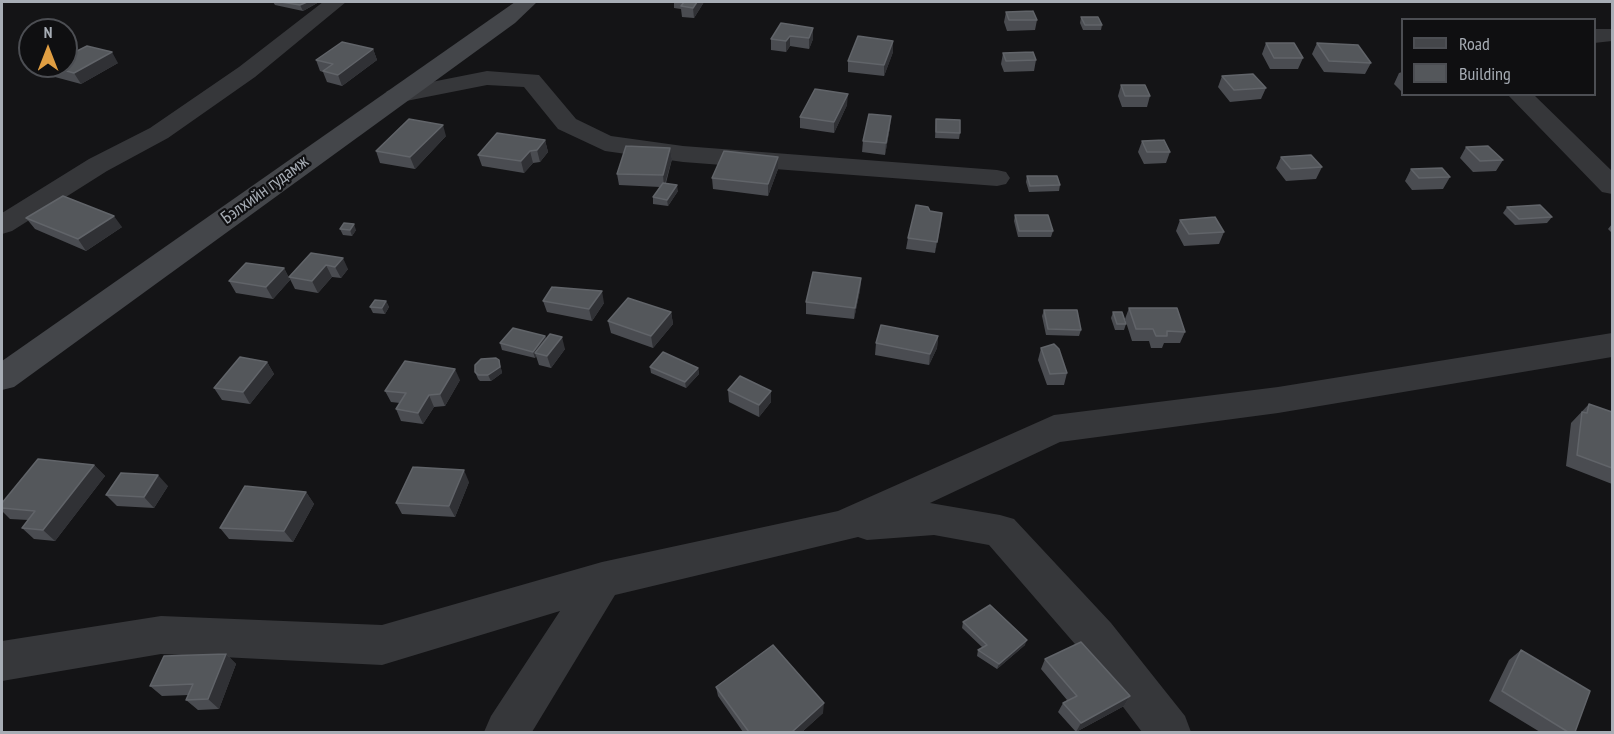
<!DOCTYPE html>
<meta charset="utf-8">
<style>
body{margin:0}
#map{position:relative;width:1614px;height:734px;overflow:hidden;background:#141416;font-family:"PT Sans Narrow",sans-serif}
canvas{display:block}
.frame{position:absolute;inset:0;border:3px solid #a7adb5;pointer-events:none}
.legend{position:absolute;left:1401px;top:18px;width:195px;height:78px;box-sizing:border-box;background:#0f0f11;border:2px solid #4c4e53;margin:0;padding:8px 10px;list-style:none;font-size:18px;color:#a7adb5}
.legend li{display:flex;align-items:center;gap:12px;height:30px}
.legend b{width:30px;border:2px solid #4c4e53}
.north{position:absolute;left:18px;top:18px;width:60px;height:60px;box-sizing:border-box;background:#0f0f11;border:2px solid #4c4e53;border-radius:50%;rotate:0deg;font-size:16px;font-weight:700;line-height:24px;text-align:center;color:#a7adb5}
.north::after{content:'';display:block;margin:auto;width:21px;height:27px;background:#e09e42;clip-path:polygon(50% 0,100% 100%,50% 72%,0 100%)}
</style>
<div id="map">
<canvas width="1614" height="734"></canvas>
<div class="frame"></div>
<ul class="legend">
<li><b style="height:8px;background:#44464a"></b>Road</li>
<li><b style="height:16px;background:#54575b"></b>Building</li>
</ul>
<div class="north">N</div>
</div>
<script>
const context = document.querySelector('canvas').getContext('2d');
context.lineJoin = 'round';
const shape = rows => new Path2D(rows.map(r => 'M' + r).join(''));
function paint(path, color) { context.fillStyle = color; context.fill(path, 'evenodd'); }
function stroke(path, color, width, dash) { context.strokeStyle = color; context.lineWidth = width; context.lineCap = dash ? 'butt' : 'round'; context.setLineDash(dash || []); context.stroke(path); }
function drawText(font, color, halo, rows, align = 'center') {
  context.font = font + ' "PT Sans Narrow",sans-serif'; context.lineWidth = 4.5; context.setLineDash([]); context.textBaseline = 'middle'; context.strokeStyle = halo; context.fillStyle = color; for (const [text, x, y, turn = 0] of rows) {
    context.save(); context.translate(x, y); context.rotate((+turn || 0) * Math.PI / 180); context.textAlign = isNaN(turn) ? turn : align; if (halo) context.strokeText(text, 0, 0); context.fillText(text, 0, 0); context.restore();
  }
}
const street = shape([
 [323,2,346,2,255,77,168,138,107,171,12,231,2,234,2,213,89,159,150,128,239,67,323,2],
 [1594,29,1612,29,1612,41,1594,43,1594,29],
 [487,71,539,75,576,119,611,136,683,146,997,170,1006,172,1010,178,1006,184,997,186,683,162,605,151,558,129,524,87,487,85,396,103,387,101,384,96,387,91,396,89,487,71],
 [1507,94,1533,94,1612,171,1612,194,1602,192,1507,94],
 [1612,333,1612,357,1278,413,1060,442,930,503,1000,515,1014,519,1111,623,1185,716,1191,732,1142,732,1081,651,989,545,934,535,867,540,858,537,615,595,532,732,484,732,491,716,560,611,382,665,161,654,2,681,2,641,161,616,382,625,602,562,838,511,1054,415,1278,387,1612,333]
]);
const secondary = shape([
 [515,2,537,2,515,23,14,387,2,390,2,361,515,2]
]);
const wall = shape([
 [273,2,319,2,303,11,275,5],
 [674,2,704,2,694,18,682,17,681,9,674,8],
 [1006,12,1037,20,1035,30,1007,31,1004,22],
 [1081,17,1102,25,1101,30,1083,30,1080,23],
 [813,28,813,39,809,49,790,46,786,52,771,50,771,39],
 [893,41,893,52,884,76,848,72,848,61],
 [1266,43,1303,58,1298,69,1270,69,1262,54],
 [1317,43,1371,63,1365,74,1324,72,1312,54],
 [373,49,377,60,342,86,327,82,323,72,320,71,316,60],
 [73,53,118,63,81,84,40,73,36,67,32,66,66,66],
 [1003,53,1036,60,1034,71,1004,72,1001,64],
 [1402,72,1402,92,1394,84,1399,73],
 [1222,76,1266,88,1261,99,1230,102,1218,87],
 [1121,85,1150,96,1147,107,1122,107,1118,96],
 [847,105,834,133,800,128,800,117],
 [936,119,960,133,959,139,935,138],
 [890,127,885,155,862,152,863,141],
 [446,136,415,169,380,163,376,151],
 [545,140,548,152,540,162,533,163,524,173,482,166,478,155],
 [1142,141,1170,152,1166,163,1144,164,1138,152],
 [1466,147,1503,160,1496,171,1473,172,1460,158],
 [670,148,672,159,666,183,678,191,668,206,653,204,653,197,660,187,619,185,617,174],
 [778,157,778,169,768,196,713,189,712,178],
 [1281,157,1322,167,1316,179,1286,181,1276,168],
 [1411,169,1450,177,1443,189,1412,190,1405,181],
 [1027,176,1060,185,1059,191,1029,192,1026,182],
 [1507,207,1552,217,1547,223,1515,225,1503,213],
 [930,211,942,213,935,253,906,249,908,238],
 [1015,215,1053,231,1051,237,1018,237,1014,221],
 [26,218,122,227,86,251,35,229],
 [1180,220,1224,232,1219,244,1184,246,1176,231],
 [1612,224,1612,233,1608,229],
 [340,229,356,230,352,236,343,235],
 [311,253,348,269,341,278,332,277,318,293,295,289,289,277],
 [284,268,290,280,273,299,236,293,229,281],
 [861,278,860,290,854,319,806,314,806,302],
 [386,301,389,307,385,314,373,313,370,307],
 [543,301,604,303,592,321,547,312],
 [1129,308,1185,332,1180,343,1164,343,1162,348,1151,348,1149,341,1132,341,1125,319],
 [1044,310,1081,330,1079,336,1046,335,1042,316],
 [671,312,673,324,653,348,611,333,608,321],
 [1113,312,1126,324,1124,330,1115,330,1111,318],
 [545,336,546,339,565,349,551,368,539,365,536,356,535,358,502,350,500,343],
 [938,336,937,348,929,365,875,355,876,343],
 [1041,348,1067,373,1064,385,1047,385,1038,360],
 [499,360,502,373,491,381,480,381,478,379,475,372],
 [267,362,274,374,250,404,222,400,214,388],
 [650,367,698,368,699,374,686,388,651,373],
 [460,380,445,406,434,407,423,424,401,421,396,409,400,403,391,402,385,391],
 [728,390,771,402,759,417,729,402],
 [1589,404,1612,412,1612,484,1566,466,1571,423],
 [94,465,105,476,55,541,34,539,22,528,28,520,10,519,2,511,2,503],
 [469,482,455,517,402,514,396,503],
 [168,486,154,508,117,506,106,495],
 [306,492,314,504,293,542,229,539,220,528],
 [963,622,1025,645,997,669,977,656,978,650,983,648,962,628],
 [1521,650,1575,732,1540,732,1489,701,1509,660],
 [226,654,236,664,219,709,198,710,186,700,189,695,162,696,150,686],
 [1045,659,1130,696,1124,706,1076,732,1058,712,1063,703,1067,700,1041,669],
 [716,687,823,713,802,732,743,732,718,696]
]);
const shadedWall = shape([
 [307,2,319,2,303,11,300,5],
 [697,2,704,2,694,18,693,8],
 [813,28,813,39,809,49,809,38],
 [790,36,790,46,786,52,786,41],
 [893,41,893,52,884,76,884,65],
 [373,49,377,60,342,86,338,75],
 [112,52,118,63,81,84,74,73],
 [848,94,847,105,834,133,834,122],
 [891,116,890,127,885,155,886,143],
 [443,125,446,136,415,169,410,157],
 [545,140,548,152,540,162,537,150],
 [670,148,672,159,664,187,663,175],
 [530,151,533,163,524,173,521,161],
 [778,157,778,169,768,196,768,184],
 [677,185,678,191,668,206,667,200],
 [942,213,941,225,935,253,937,242],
 [114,216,122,227,86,251,78,239],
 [354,224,356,230,352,236,350,230],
 [343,258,348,269,341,278,335,267],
 [326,265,332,277,318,293,312,281],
 [284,268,290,280,273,299,266,287],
 [861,278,860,290,854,319,855,308],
 [602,291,604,303,592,321,589,309],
 [386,301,389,307,385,314,382,308],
 [671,312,673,324,653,348,651,336],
 [545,336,547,342,535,353,536,356,535,358,533,352],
 [938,336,937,348,929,365,930,354],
 [562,337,565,349,551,368,547,356],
 [499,360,502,373,491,381,488,375],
 [267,362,274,374,250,404,243,392],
 [698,368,699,374,686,388,685,382],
 [455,369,460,380,445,406,440,394],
 [771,391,771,402,759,417,759,405],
 [429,395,434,407,423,424,418,413],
 [94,465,105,476,55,541,43,530],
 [464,470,469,482,455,517,449,506],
 [158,475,168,486,154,508,144,497],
 [306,492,314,504,293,542,284,531],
 [1027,640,1025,645,997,669,999,664],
 [226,654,236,664,219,709,208,699],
 [1130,696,1124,706,1076,732,1081,723],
 [824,703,823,713,802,732,792,732]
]);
const building = shape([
 [281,2,307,2,300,5,281,2],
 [684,2,697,2,693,8,681,6,684,2],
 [1033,11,1037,20,1009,20,1006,12,1033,11],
 [1081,17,1098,17,1102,25,1085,25,1081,17],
 [781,23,813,28,809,38,790,36,786,41,771,39,781,23],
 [858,36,893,41,884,65,848,61,858,36],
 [342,42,373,49,338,75,323,71,333,64,316,60,342,42],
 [1266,43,1294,43,1303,58,1274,58,1266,43],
 [1317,43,1358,45,1371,63,1329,61,1317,43],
 [87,46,112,52,74,73,48,66,66,66,66,51,73,53,87,46],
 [1033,52,1036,60,1006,61,1003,53,1033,52],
 [1253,74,1266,88,1234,90,1222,76,1253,74],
 [1121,85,1145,85,1150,96,1125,96,1121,85],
 [815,89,848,94,834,122,800,117,815,89],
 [869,114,891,116,886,143,863,141,869,114],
 [409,119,443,125,410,157,376,151,409,119],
 [936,119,960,120,960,133,936,132,936,119],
 [497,133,545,140,537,150,530,151,521,161,478,155,497,133],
 [1164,140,1170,152,1147,152,1142,141,1164,140],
 [626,146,670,148,663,175,617,174,626,146],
 [1488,146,1503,160,1480,161,1466,147,1488,146],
 [724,151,778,157,768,184,712,178,724,151],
 [1311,155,1322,167,1291,169,1281,157,1311,155],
 [1442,168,1450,177,1419,178,1411,169,1442,168],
 [1027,176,1057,176,1060,185,1030,186,1027,176],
 [663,183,677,185,667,200,653,197,663,183],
 [63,196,114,216,78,239,26,218,63,196],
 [916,205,928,207,930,211,942,213,937,242,908,238,916,205],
 [1540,205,1552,217,1519,219,1507,207,1540,205],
 [1015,215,1048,215,1053,231,1019,231,1015,215],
 [1215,217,1224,232,1189,234,1180,220,1215,217],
 [344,223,354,224,350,230,340,229,344,223],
 [311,253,343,258,335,267,326,265,312,281,289,277,311,253],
 [246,263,284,268,266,287,229,281,246,263],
 [813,272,861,278,855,308,806,302,813,272],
 [552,287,602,291,589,309,543,301,552,287],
 [628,298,671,312,651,336,608,321,628,298],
 [375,300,386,301,382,308,370,307,375,300],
 [1129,308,1177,308,1185,332,1167,331,1167,336,1156,336,1153,329,1136,329,1129,308],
 [1044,310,1077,310,1081,330,1048,329,1044,310],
 [1113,312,1122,312,1126,324,1117,324,1113,312],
 [881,325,938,336,930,354,876,343,881,325],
 [513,328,545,336,533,352,500,343,513,328],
 [550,334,562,337,547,356,535,353,550,334],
 [1054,344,1059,349,1067,373,1050,374,1041,348,1054,344],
 [663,352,698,368,685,382,650,367,663,352],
 [240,357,267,362,243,392,214,388,240,357],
 [496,358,499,360,500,367,488,375,478,375,475,372,475,365,481,359,496,358],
 [405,361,455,369,440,394,429,395,418,413,396,409,406,393,385,391,405,361],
 [740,376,771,391,759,405,728,390,740,376],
 [1589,404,1612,412,1612,468,1577,455,1582,412,1587,413,1589,404],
 [38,459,94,465,43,530,22,528,35,511,2,508,2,503,38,459],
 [413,467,464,470,449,506,396,503,413,467],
 [121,473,158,475,144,497,106,495,121,473],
 [245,486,306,492,284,531,220,528,245,486],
 [990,605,1027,640,999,664,978,650,987,645,963,622,990,605],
 [1081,642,1130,696,1081,723,1063,703,1077,696,1045,659,1081,642],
 [773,645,824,703,792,732,749,732,716,687,773,645],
 [1521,650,1590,691,1575,732,1568,732,1502,691,1521,650],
 [226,654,208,699,186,700,193,684,150,686,164,656,226,654]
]);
const streetNames = [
 ["Бэлхийн гудамж",265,190,-36]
];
paint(street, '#36373a');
paint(secondary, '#44464a');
paint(wall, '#4a4c51');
paint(shadedWall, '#303135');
paint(building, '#54575b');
stroke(building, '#616469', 1.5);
drawText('18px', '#a7adb5', '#0f0f11', streetNames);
</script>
